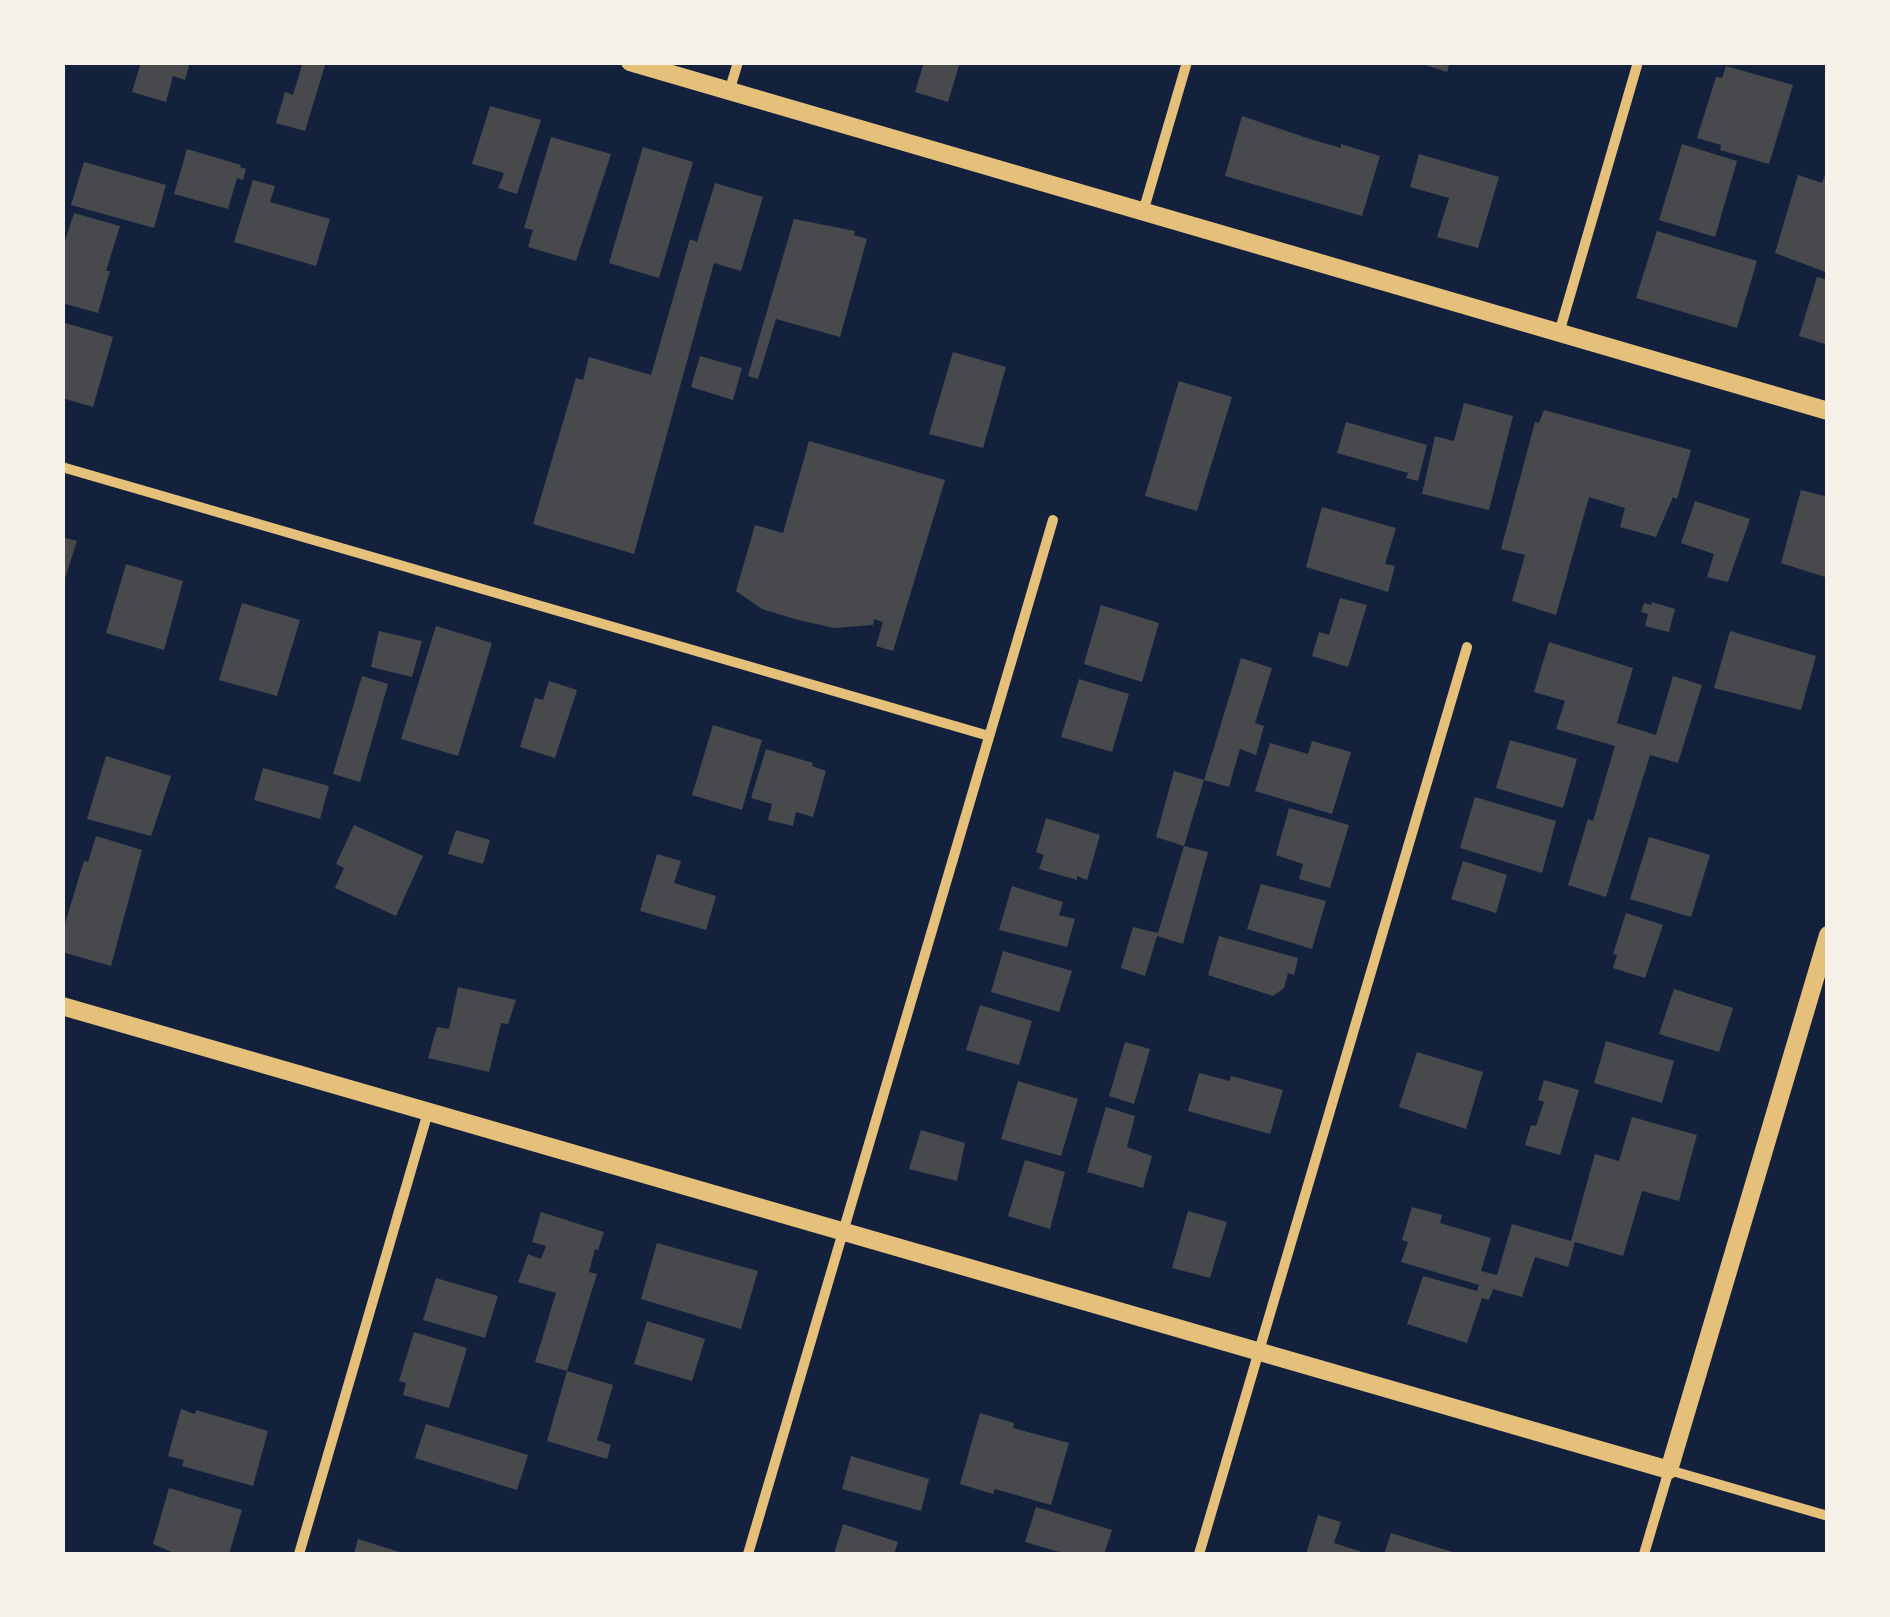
<!DOCTYPE html>
<style>
body{margin:0}
#map{position:relative;width:1890px;height:1617px;overflow:hidden;background:#14213d;font-family:Barlow,sans-serif}
canvas{display:block}
.frame{position:absolute;inset:0;border:65px solid #f6f1e7;pointer-events:none}
</style>
<div id="map">
<canvas width="1890" height="1617"></canvas>
<div class="frame"></div>
</div>
<script>
const context = document.querySelector('canvas').getContext('2d');
context.lineJoin = 'round';
function paint(path, color) { context.fillStyle = color; context.fill(path, 'evenodd'); }
const shape = rows => new Path2D(rows.map(r => 'M' + r).join(''));
function stroke(path, color, width, dash) { context.strokeStyle = color; context.lineWidth = width; context.lineCap = dash ? 'butt' : 'round'; context.setLineDash(dash || []); context.stroke(path); }
const building = shape([
 [141,62,190,62,185,80,173,76,166,102,132,92],
 [303,62,326,62,305,131,276,123,285,92,293,95],
 [924,62,960,62,948,102,915,92],
 [1416,62,1450,62,1447,72],
 [1726,66,1793,85,1769,164,1720,150,1721,145,1697,138,1716,77,1722,78],
 [490,106,541,120,517,194,498,188,504,173,472,164],
 [1242,116,1310,139,1341,148,1341,144,1380,156,1362,216,1225,176],
 [551,137,611,154,576,261,528,247,533,230,524,228],
 [1682,144,1737,161,1715,237,1659,220],
 [643,147,693,162,659,278,609,263],
 [187,149,241,165,240,167,246,169,243,180,237,178,228,209,174,194],
 [1419,154,1499,177,1478,248,1437,237,1449,198,1410,187],
 [84,162,166,185,154,228,71,205],
 [1828,168,1828,273,1775,253,1798,175,1822,183],
 [253,180,275,186,270,202,330,219,316,266,234,242],
 [715,183,763,197,741,271,714,263,634,554,533,524,576,378,583,380,589,357,651,375,690,239,697,242],
 [74,213,120,226,106,271,110,271,98,313,62,303,62,250],
 [794,219,855,231,854,235,867,239,840,337,776,319,758,379,748,376],
 [1657,231,1757,261,1737,328,1636,298],
 [1817,277,1828,280,1828,345,1799,336],
 [62,322,113,337,93,407,62,398],
 [953,352,1006,367,983,448,929,434],
 [700,356,742,368,733,400,691,387],
 [1179,381,1232,397,1197,511,1145,496],
 [1464,403,1513,416,1489,510,1422,494,1435,436,1454,441],
 [1544,410,1691,450,1677,499,1673,497,1656,537,1620,527,1625,508,1589,497,1556,615,1512,601,1525,555,1501,549,1535,422,1539,423],
 [1346,422,1427,445,1418,481,1406,478,1408,473,1337,453],
 [809,441,945,480,893,651,876,646,883,622,874,619,873,625,834,628,798,620,762,609,736,591,755,525,783,533],
 [1801,490,1828,497,1828,578,1781,563],
 [1695,501,1750,519,1728,582,1707,577,1714,554,1681,543],
 [1322,507,1396,528,1385,564,1395,566,1388,592,1306,567],
 [62,537,77,541,63,584,62,584],
 [126,564,183,581,164,650,106,633],
 [1340,598,1367,605,1348,667,1312,656,1319,632,1329,635],
 [1652,602,1675,609,1669,632,1645,626,1648,614,1641,612,1644,603,1651,605],
 [242,603,300,620,277,696,219,680],
 [1101,605,1159,623,1142,682,1084,664],
 [436,626,492,643,458,756,401,739],
 [379,631,422,641,412,677,371,667],
 [1730,631,1816,656,1801,710,1714,688],
 [1549,642,1633,668,1617,723,1656,735,1673,676,1702,685,1678,763,1650,755,1606,897,1568,885,1588,819,1593,821,1615,746,1556,729,1565,701,1534,692],
 [1241,658,1272,668,1255,723,1264,726,1256,755,1240,749,1229,787,1204,780],
 [362,676,388,684,360,782,333,774],
 [1079,679,1129,694,1112,752,1061,737],
 [549,681,577,690,555,758,520,747,535,698,543,700],
 [713,725,762,740,742,810,692,795],
 [1510,740,1577,759,1563,808,1496,788],
 [1312,741,1351,752,1332,814,1255,791,1270,743,1308,754],
 [766,749,813,763,812,766,826,771,813,817,796,812,793,826,768,820,772,804,751,798],
 [106,756,171,776,151,836,87,819],
 [263,768,329,786,320,819,254,800],
 [1174,771,1204,780,1184,846,1208,852,1183,944,1157,936,1145,976,1121,968,1133,927,1158,933,1184,846,1156,837],
 [1475,797,1556,821,1542,873,1460,848],
 [1289,808,1349,825,1330,888,1299,879,1303,864,1276,855],
 [1046,818,1100,835,1087,880,1077,876,1077,880,1039,869,1044,855,1036,852],
 [354,825,423,856,396,916,335,888,344,868,336,864],
 [456,830,490,840,483,864,448,854],
 [96,836,142,850,111,966,62,952,62,933,84,861,88,862],
 [1649,837,1710,855,1691,917,1630,899],
 [657,854,681,861,674,883,716,896,706,930,640,911],
 [1463,861,1507,875,1496,913,1451,899],
 [1261,884,1326,901,1312,949,1247,929],
 [1012,886,1063,902,1059,915,1075,919,1067,947,999,930],
 [1626,913,1663,925,1645,978,1613,968,1617,955,1613,954],
 [1219,936,1298,958,1294,975,1288,973,1284,988,1273,996,1208,975],
 [1003,951,1072,971,1059,1012,991,992],
 [458,987,516,1000,508,1024,501,1023,489,1072,428,1058,437,1027,449,1029],
 [1674,989,1733,1008,1719,1052,1659,1034],
 [980,1005,1032,1021,1019,1065,966,1050],
 [1606,1041,1674,1061,1662,1103,1594,1083],
 [1125,1042,1150,1049,1134,1104,1109,1096],
 [1417,1052,1483,1072,1466,1129,1399,1107],
 [1199,1073,1230,1081,1231,1076,1283,1090,1270,1134,1188,1111],
 [1544,1080,1579,1090,1560,1155,1525,1145,1531,1125,1536,1126,1544,1102,1538,1100],
 [1018,1081,1078,1099,1061,1156,1001,1139],
 [1106,1107,1135,1116,1127,1147,1152,1156,1143,1188,1087,1172],
 [1632,1117,1697,1135,1679,1201,1642,1191,1623,1256,1575,1242,1568,1267,1535,1257,1522,1297,1493,1289,1489,1300,1482,1298,1467,1343,1407,1324,1423,1276,1477,1291,1479,1285,1401,1262,1408,1242,1402,1240,1412,1207,1442,1215,1440,1223,1491,1238,1481,1271,1497,1275,1512,1224,1571,1241,1595,1154,1619,1161],
 [921,1130,965,1143,957,1181,909,1169],
 [1025,1160,1065,1172,1050,1229,1008,1216],
 [1188,1211,1227,1222,1210,1278,1172,1268],
 [541,1212,604,1232,598,1250,595,1249,589,1272,597,1274,567,1371,613,1385,597,1440,611,1445,607,1459,547,1441,567,1371,535,1362,556,1293,518,1282,528,1254,541,1259,546,1246,532,1242],
 [657,1243,758,1271,741,1329,641,1299],
 [436,1278,498,1296,485,1338,423,1320],
 [647,1321,705,1339,692,1381,634,1364],
 [414,1332,467,1348,449,1408,403,1395,406,1383,399,1381],
 [181,1409,195,1414,196,1410,268,1431,253,1486,182,1466,184,1460,168,1456],
 [980,1413,1014,1423,1013,1428,1069,1443,1051,1505,995,1489,993,1494,960,1484],
 [426,1424,528,1455,517,1490,415,1458],
 [851,1456,929,1479,921,1511,842,1489],
 [169,1488,242,1510,229,1554,176,1554,153,1544],
 [1036,1507,1112,1530,1104,1554,1066,1554,1025,1542],
 [1318,1515,1341,1522,1334,1543,1368,1554,1306,1554],
 [843,1524,898,1542,894,1554,834,1554],
 [1391,1533,1459,1554,1384,1554],
 [358,1539,406,1554,354,1554]
]);
const minor = shape([
 [729,92,738,62],
 [1143,212,1187,62],
 [1559,333,1638,62],
 [62,467,989,736],
 [299,1554,428,1112],
 [748,1554,1053,520],
 [1199,1554,1467,647],
 [1644,1554,1669,1470,1828,1516]
]);
const tertiary = shape([
 [630,62,1828,411],
 [62,1006,1669,1470,1828,935]
]);
paint(building, '#48494c');
stroke(minor, '#e5c07b', 10);
stroke(tertiary, '#e5c07b', 18);
</script>
